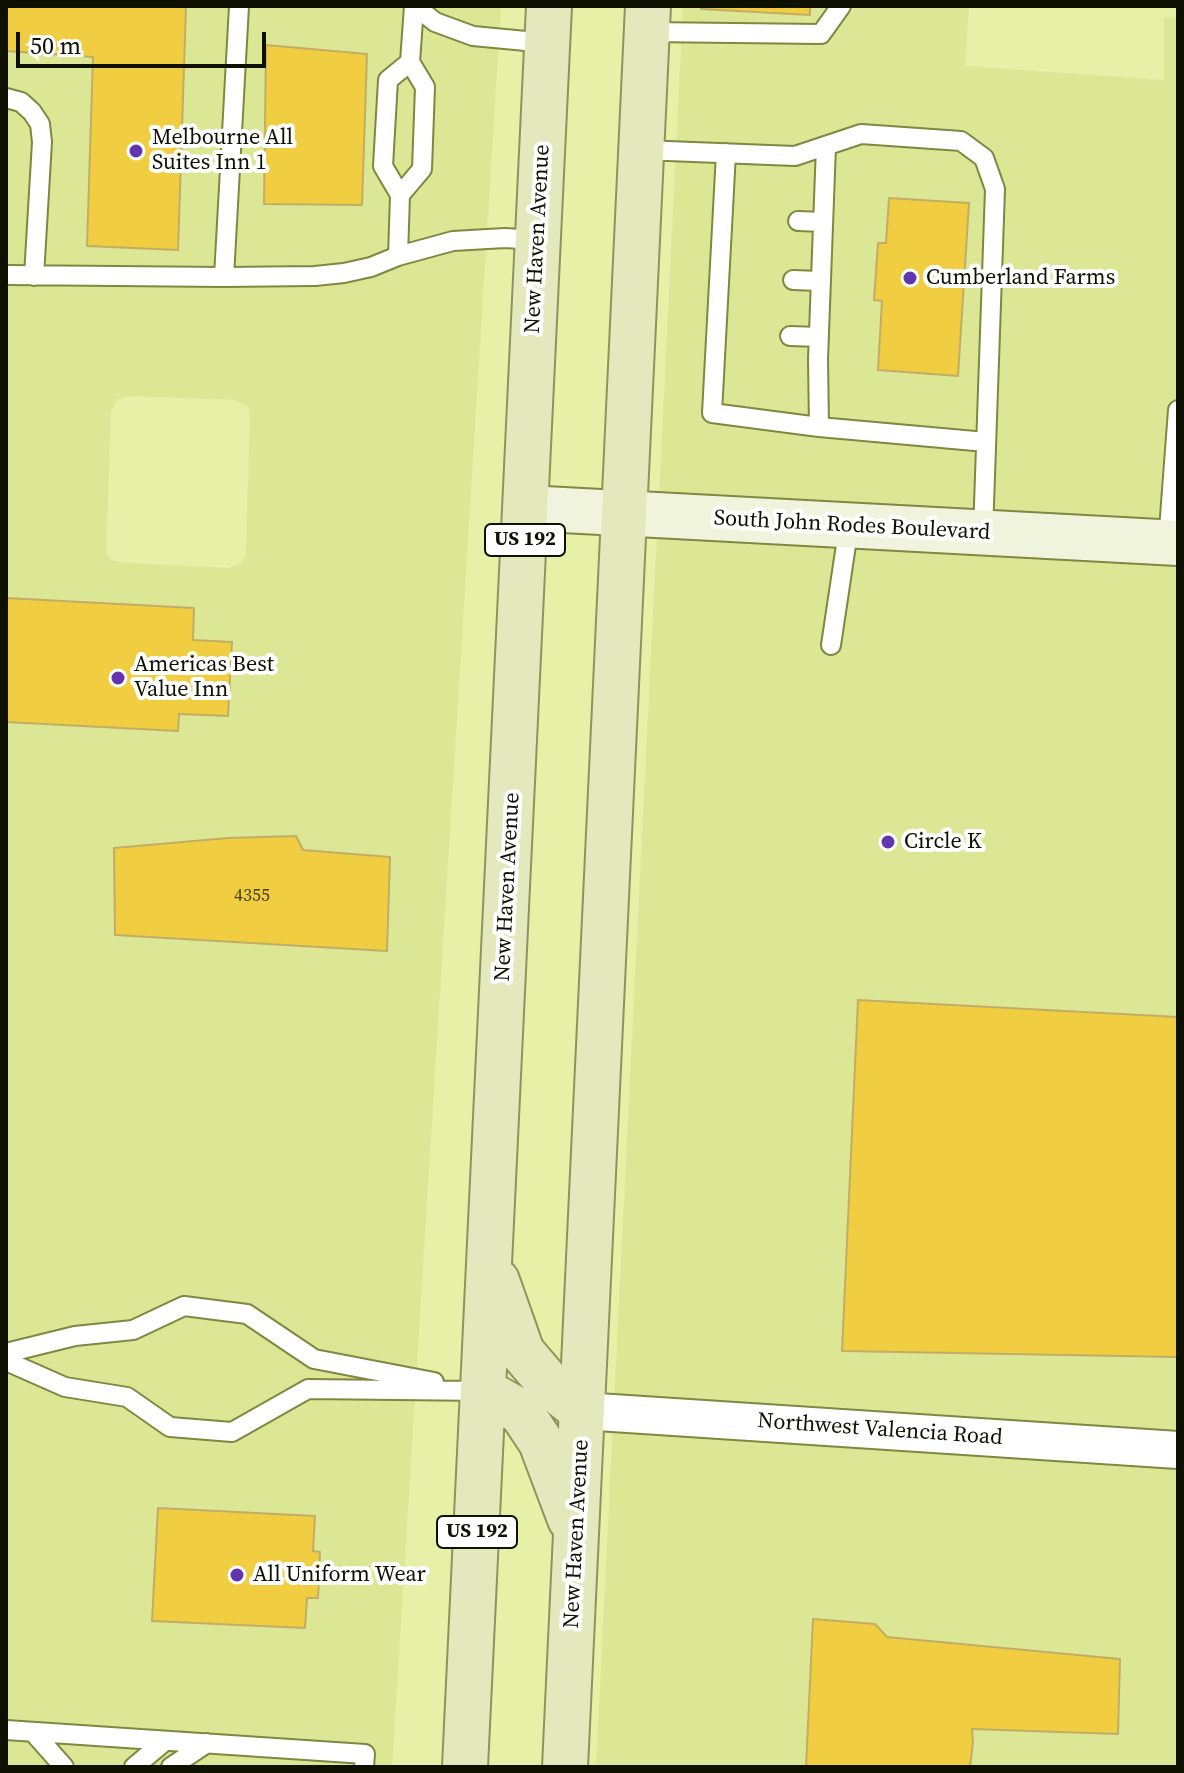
<!DOCTYPE html>
<style>
body{margin:0}
#map{position:relative;width:1184px;height:1773px;overflow:hidden;background:#e6f0a7;font-family:"Source Serif 4",serif}
canvas{display:block}
.frame{position:absolute;inset:0;border:8px solid #0e1000;pointer-events:none}
.scale{position:absolute;left:16px;top:32px;width:250px;height:36px;box-sizing:border-box;border:4px solid #0e1000;border-top:0;padding-left:10px;font-size:24px;line-height:28px;white-space:nowrap;color:#0e1000;-webkit-text-stroke:6px #fff;paint-order:stroke}
</style>
<div id="map">
<canvas width="1184" height="1773"></canvas>
<div class="frame"></div>
<div class="scale">50 m</div>
</div>
<script>
const context = document.querySelector('canvas').getContext('2d');
context.lineJoin = 'round';
function paint(path, color) { context.fillStyle = color; context.fill(path, 'evenodd'); }
const shape = rows => new Path2D(rows.map(r => 'M' + r).join(''));
function stroke(path, color, width, dash) { context.strokeStyle = color; context.lineWidth = width; context.lineCap = dash ? 'butt' : 'round'; context.setLineDash(dash || []); context.stroke(path); }
function drawText(font, color, halo, rows, align = 'center') {
  context.font = font + ' "Source Serif 4",serif'; context.lineWidth = 8; context.setLineDash([]); context.textBaseline = 'middle'; context.strokeStyle = halo; context.fillStyle = color; for (const [text, x, y, turn = 0] of rows) {
    context.save(); context.translate(x, y); context.rotate((+turn || 0) * Math.PI / 180); context.textAlign = isNaN(turn) ? turn : align; if (halo) context.strokeText(text, 0, 0); context.fillText(text, 0, 0); context.restore();
  }
}
const built = shape([
 [6,6,501,6,392,1767,6,1767],
 [128,396,235,400,248,407,250,416,246,553,242,562,229,568,122,563,112,560,106,553,111,411,118,399],
 [683,6,969,6,965,66,1164,80,1164,17,1178,18,1178,526,659,498],
 [657,533,1178,561,1178,1767,596,1767]
]);
const building = shape([
 [6,6,186,6,178,250,87,246,93,57,6,51,6,6],
 [701,6,810,6,810,15,701,9,701,6],
 [266,45,367,54,362,205,264,204,266,45],
 [889,198,969,203,958,376,878,370,882,301,874,300,878,243,886,243,889,198],
 [6,598,194,608,193,640,232,642,228,716,179,714,178,731,6,722,6,598],
 [296,836,303,850,390,857,387,951,115,935,114,848,228,838,296,836],
 [858,1000,1178,1017,1177,1357,842,1351,858,1000],
 [158,1508,315,1516,313,1551,320,1552,318,1598,307,1598,305,1628,152,1621,158,1508],
 [813,1619,875,1624,887,1637,1120,1659,1118,1734,972,1729,973,1742,970,1767,806,1767,813,1619]
]);
const lane = shape([
 [415,6,435,22,473,36,547,43],
 [647,32,821,34,841,6],
 [6,98,21,102,32,112,40,124,42,142,34,276],
 [826,146,818,359,819,427,986,442],
 [642,150,795,156,861,134,961,141,984,158,995,189,983,533],
 [726,153,712,413,819,427],
 [400,195,422,169,425,87,410,62,414,6],
 [798,221,823,222],
 [398,256,400,195,383,166,388,80,410,62],
 [6,275,224,277,239,6],
 [224,277,315,276,344,273,371,267,398,256,453,241,505,238,537,240],
 [793,280,820,281],
 [790,336,819,337],
 [1168,543,1178,410],
 [831,645,849,525],
 [6,1353,75,1336,133,1330,184,1306,247,1314,314,1359,434,1382],
 [6,1361,65,1387,127,1397,170,1427,232,1432,308,1389,484,1391],
 [6,1730,365,1754,364,1767],
 [33,1732,64,1767],
 [134,1767,165,1741],
 [171,1767,207,1743]
]);
const street = shape([
 [582,1411,1178,1450]
]);
const secondary = shape([
 [526,508,1178,543]
]);
const primary = shape([
 [497,1281,522,1352,551,1386,582,1411],
 [484,1391,521,1412,541,1442,570,1519],
 [465,1767,549,6],
 [565,1767,648,6]
]);
const markers = [
 [136,151,8,"#6035ad"],
 [910,278,8,"#6035ad"],
 [118,678,8,"#6035ad"],
 [888,842,8,"#6035ad"],
 [237,1575,8,"#6035ad"]
];
const numberNames = [
 ["4355",252,896]
];
const shields = [
 [525,540,80],
 [477,1532,80]
];
const shieldNames = [
 ["US 192",525,540],
 ["US 192",477,1532]
];
const poiNames = [
 ["Melbourne All",152,138],
 ["Suites Inn 1",152,163],
 ["Cumberland Farms",926,278],
 ["Americas Best",134,665],
 ["Value Inn",134,690],
 ["Circle K",904,842],
 ["All Uniform Wear",253,1575]
];
const streetNames = [
 ["New Haven Avenue",538,239,-87],
 ["South John Rodes Boulevard",852,526,3],
 ["New Haven Avenue",508,887,-87],
 ["Northwest Valencia Road",880,1430,4],
 ["New Haven Avenue",577,1534,-87]
];
paint(built, '#dce795');
paint(building, '#f1ce41');
stroke(building, '#c1ad65', 2);
stroke(lane, '#7f8740', 22);
stroke(street, '#7f8740', 40);
stroke(secondary, '#7f8740', 48);
stroke(primary, '#8d945d', 48);
stroke(lane, '#fff', 18);
stroke(street, '#fff', 36);
stroke(secondary, '#f1f4dd', 44);
stroke(primary, '#e3e9bc', 44);
for (const [x, y, r, color] of markers) { const dot = new Path2D(); dot.arc(x, y, r, 0, 2 * Math.PI); context.fillStyle = color; context.fill(dot); stroke(dot, '#fff', 3); }
drawText('18px', '#474010', null, numberNames);
for (const [x, y, w] of shields) { const box = new Path2D(); box.roundRect(x - w / 2, y - 16, w, 32, 6); context.fillStyle = '#fff'; context.fill(box); stroke(box, '#0e1000', 2); }
drawText('bold 20px', '#0e1000', null, shieldNames);
drawText('22px', '#0e1000', '#fff', poiNames, 'left');
drawText('22px', '#0e1000', '#fff', streetNames);
</script>
